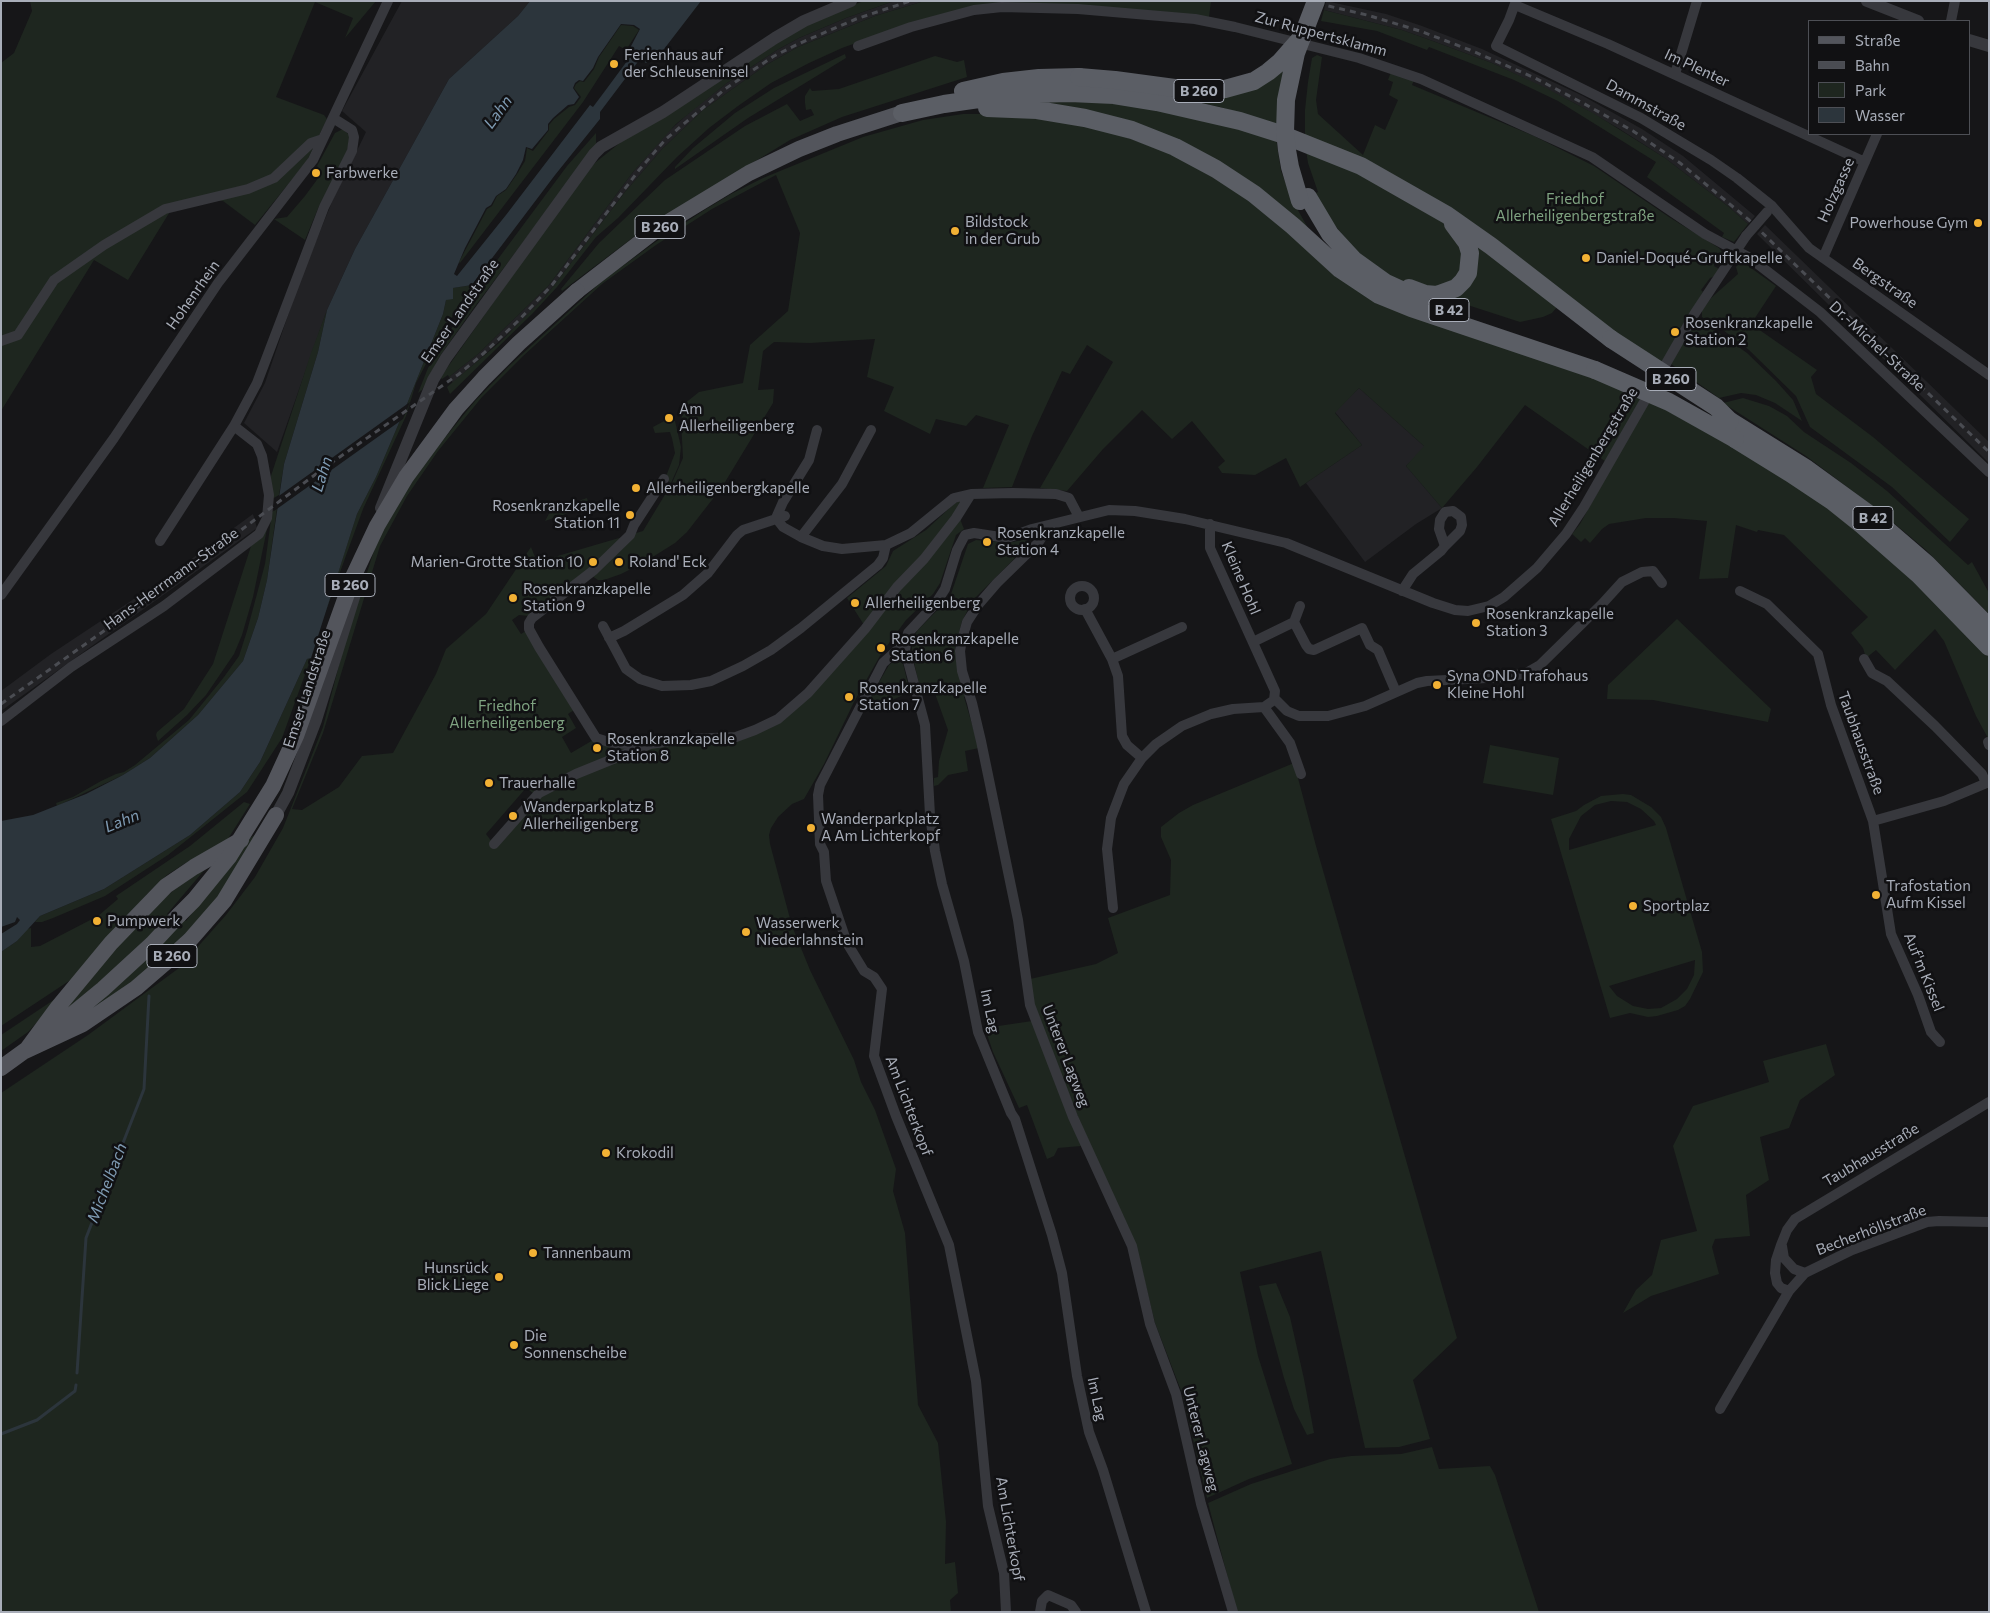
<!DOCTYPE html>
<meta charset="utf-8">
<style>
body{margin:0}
#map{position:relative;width:1990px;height:1613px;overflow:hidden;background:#161618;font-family:Commissioner,sans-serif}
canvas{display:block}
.frame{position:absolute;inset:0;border:2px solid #a8adb8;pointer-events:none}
.legend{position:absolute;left:1808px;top:20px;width:162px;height:115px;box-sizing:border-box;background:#111113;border:1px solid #4d4f55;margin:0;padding:6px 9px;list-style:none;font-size:15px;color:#a8adb8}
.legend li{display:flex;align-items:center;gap:10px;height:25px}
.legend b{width:25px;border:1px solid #4d4f55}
</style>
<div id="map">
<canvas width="1990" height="1613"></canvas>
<div class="frame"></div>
<ul class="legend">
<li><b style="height:6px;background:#53555c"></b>Straße</li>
<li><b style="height:6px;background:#4a4c52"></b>Bahn</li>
<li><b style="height:14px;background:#1e261f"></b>Park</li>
<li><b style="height:14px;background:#2c353c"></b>Wasser</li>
</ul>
</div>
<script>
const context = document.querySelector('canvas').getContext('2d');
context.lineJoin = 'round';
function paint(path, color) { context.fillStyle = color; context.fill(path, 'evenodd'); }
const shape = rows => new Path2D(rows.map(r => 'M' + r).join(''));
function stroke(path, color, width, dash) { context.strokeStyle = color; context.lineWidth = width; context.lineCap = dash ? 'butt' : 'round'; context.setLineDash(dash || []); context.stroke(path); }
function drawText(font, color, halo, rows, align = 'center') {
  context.font = font + ' Commissioner,sans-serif'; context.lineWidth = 5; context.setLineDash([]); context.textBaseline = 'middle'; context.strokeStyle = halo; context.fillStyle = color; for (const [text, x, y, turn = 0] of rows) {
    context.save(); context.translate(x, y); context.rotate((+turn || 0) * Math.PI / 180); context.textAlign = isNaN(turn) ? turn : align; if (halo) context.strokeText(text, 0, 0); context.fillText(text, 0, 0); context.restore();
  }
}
const built = shape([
 [402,1,530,1,518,16,449,79,355,249,327,310,277,452,244,423,265,383,300,280,332,202,366,132,342,111],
 [894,1,924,1,875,16,798,47,766,65,703,110,662,149,625,192,545,297,521,322,453,383,449,377,478,354,549,285,633,172,667,133,691,111,727,83,777,50,799,38,846,18],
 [1326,1,1386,14,1422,26,1482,49,1583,96,1642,129,1683,156,1755,216,1748,224,1729,207,1665,158,1618,128,1574,103,1492,63,1430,40,1402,30,1324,10],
 [1765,225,1989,442,1989,463,1757,234],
 [1359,388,1425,447,1406,466,1442,508,1416,524,1365,562,1306,483,1362,445,1335,412],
 [253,514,257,528,1,711,1,691,51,654,164,579]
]);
const green = shape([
 [30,1,376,1,345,38,353,18,315,2,276,97,324,115,327,119,307,161,255,225,223,201,198,198,174,205,128,280,94,260,1,411,1,63,14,53,32,11],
 [864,1,894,1,846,18,799,38,777,50,727,83,676,124,633,172,549,285,478,354,449,377,448,375,442,379,440,378,584,174,596,162,621,142,796,31,829,14],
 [924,1,1211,1,1209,17,1013,3,906,25,842,48,809,63,771,83,738,106,709,128,677,157,618,218,596,237,557,287,533,313,450,394,447,387,499,343,545,297,625,192,662,149,703,110,766,65,798,47,875,16],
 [1324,10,1402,30,1430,40,1492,63,1546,88,1593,113,1665,158,1729,207,1748,224,1734,242,1722,237,1724,233,1647,177,1656,162,1558,101,1514,80,1429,47,1427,50,1377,31,1321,21],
 [621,25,633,26,639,30,626,50,619,46,583,102,460,263,459,262,487,209,492,206,497,196,506,190,517,174,525,161,527,148,533,151,549,130,549,125,554,119,569,107,575,105,581,97,574,88,576,84,580,81,584,82,594,69,599,57],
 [845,54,846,58,748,118,675,169,675,167,693,148,735,113,774,88],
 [1317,55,1322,57,1316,100,1318,114,1363,155,1375,125,1385,130,1398,100,1389,95,1393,82,1388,80,1391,72,1414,80,1412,85,1534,136,1594,166,1669,217,1719,248,1724,255,1717,258,1714,266,1719,269,1715,276,1710,278,1701,290,1703,292,1662,362,1615,333,1517,260,1305,135,1305,110,1308,82,1312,58],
 [935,56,957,62,964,60,967,77,842,117,790,140,643,230,562,291,561,289,599,243,665,180,745,126,787,104,800,121,814,115,811,109,806,110,805,103,805,96,810,88,812,91,839,89],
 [1284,69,1277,105,1277,125,1220,107,1170,96],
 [1057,99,1155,107,1276,138,1281,171,1294,205,1295,205,1308,228,1202,156,996,102],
 [963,114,1007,114,1104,129,1169,153,1221,180,1291,233,1328,270,1361,293,1635,393,1766,465,1861,531,1960,623,1989,657,1989,740,1976,716,1944,641,1935,629,1895,670,1876,650,1866,658,1863,648,1851,633,1868,617,1784,535,1758,530,1757,532,1736,525,1728,578,1699,579,1707,521,1674,518,1646,518,1609,524,1602,529,1590,543,1585,538,1581,542,1572,534,1580,524,1612,466,1525,405,1477,467,1442,508,1406,466,1424,446,1359,388,1335,413,1362,445,1300,487,1286,458,1255,475,1222,473,1218,467,1225,461,1192,421,1172,439,1142,410,1103,449,1067,491,1040,488,1113,362,1087,345,1070,374,1062,371,1032,436,1012,487,983,488,1009,425,976,415,966,426,936,419,930,434,884,411,894,387,867,377,875,339,810,343,774,342,763,351,758,390,774,389,773,403,722,487,687,532,675,543,643,563,621,574,604,580,598,580,592,576,530,616,519,615,512,620,521,634,526,631,574,710,568,714,576,728,562,737,571,753,600,736,635,741,735,733,771,719,789,706,819,676,864,625,847,598,886,566,893,551,926,530,955,503,960,501,961,502,960,519,964,529,956,535,940,583,933,594,906,620,881,654,854,702,824,764,804,799,792,804,778,817,771,828,769,835,770,844,792,926,810,970,854,1060,861,1082,875,1110,896,1169,893,1191,905,1233,918,1405,938,1443,946,1522,945,1564,955,1562,958,1593,950,1600,951,1612,1,1612,1,1093,88,1035,179,968,226,915,255,877,283,828,323,727,345,642,377,541,400,499,429,457,475,401,509,366,601,282,654,243,706,209,731,194,763,178,863,137,923,120],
 [776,175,800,233,788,311,750,345,743,383,699,392,684,404,681,421,683,458,672,483,643,531,537,562,531,547,486,614,446,649,436,674,393,753,362,756,339,787,302,810,292,809,323,733,380,546,407,496,438,451,482,397,522,357,602,284,656,245,712,209],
 [526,788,540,798,492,842,486,834],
 [343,129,350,136,346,156,319,206,305,240,274,219,287,217,305,196,319,177,321,171,317,166,335,133],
 [596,133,596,145,473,309,440,356,422,390,418,393,428,368,472,294,567,166],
 [1306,150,1347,167,1436,217,1459,236,1465,273,1442,290,1404,282,1390,276,1358,253,1331,221,1323,208,1316,193,1318,192,1308,163],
 [1472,241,1557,307,1552,313,1543,317,1520,322,1446,298,1451,296],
 [1739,263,1744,263,1776,286,1751,324,1817,370,1811,377,1816,394,1873,437,1969,519,1950,542,1892,487,1810,427,1796,396,1749,350,1723,330,1702,317,1702,310,1711,298,1738,274,1736,267],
 [472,285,441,335,416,383,406,416,363,509,324,616,357,514,376,477,407,404,443,314,446,300,453,288],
 [327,310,318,352,284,464,279,495,272,499,270,479,311,353],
 [1701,320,1747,353,1776,381,1793,400,1802,421,1775,403,1756,395,1741,393,1719,398,1671,364,1692,326],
 [1743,398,1769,406,1787,416,1804,432,1851,463,1887,491,1968,565,1972,562,1989,593,1989,614,1926,550,1883,514,1806,456,1723,403],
 [668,419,675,421,681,447,679,465,671,483,665,479,675,453,672,438,670,432,655,433,653,427],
 [587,498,589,506,545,521,551,510],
 [277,508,267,580,258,618,243,661,198,715,150,758,123,775,57,806,56,803,73,797,101,781,116,774,124,772,135,765,189,720,224,677,239,656,247,631,265,564,272,512],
 [267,529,253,597,242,635,234,654,206,695,187,715,158,741,156,735,157,732,184,709,213,664,252,543],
 [1027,539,1030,543,973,600,962,621,955,648,956,656,968,696,964,697,979,748,965,751,968,771,948,775,938,785,934,786,934,778,938,777,939,761,948,730,933,688,921,692,915,667,911,642,917,631,950,597,968,544,976,540,1008,543],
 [1677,619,1771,709,1768,722,1653,700,1607,699,1608,685],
 [311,658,282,738,247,792,168,855,105,896,53,918,42,922,35,922,40,916,104,889,190,835,240,792,260,762,307,659],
 [896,660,899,660,903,664,910,692,881,705,865,706,889,665],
 [1490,745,1559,758,1553,795,1483,783],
 [1294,763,1316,846,1457,1338,1413,1380,1430,1439,1399,1447,1365,1448,1321,1251,1240,1272,1258,1356,1292,1464,1249,1479,1207,1498,1182,1393,1155,1323,1136,1246,1078,1117,1033,1005,1030,979,1096,964,1118,953,1108,918,1170,895,1171,860,1161,837,1161,827,1179,813,1193,805],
 [1623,794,1631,795,1651,807,1661,817,1666,828,1702,952,1703,972,1690,999,1685,1006,1678,1010,1657,1016,1648,1017,1630,1013,1610,1018,1551,819,1576,811,1584,805,1601,796],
 [1611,801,1627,802,1641,809,1654,821,1656,825,1569,850,1569,839,1581,816,1595,805],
 [1695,960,1694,975,1687,989,1677,999,1661,1008,1648,1009,1633,1006,1617,996,1609,986],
 [244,802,250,804,226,842,184,864,167,875,147,894,75,977,1,1026,1,952,17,941,26,929,31,928,31,947,40,946,98,916,118,899,116,896,190,846],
 [264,829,224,893,153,967,79,1020,184,920,186,921,250,838],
 [207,867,167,914,169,916,124,961,57,1019,138,921,174,890],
 [60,998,28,1032,1,1051,1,1035,55,999],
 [1032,1021,1081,1146,1058,1148,1054,1156,1047,1159,1027,1105,1019,1108,993,1052,985,1028],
 [1826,1044,1835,1075,1800,1100,1789,1128,1760,1137,1769,1180,1746,1195,1750,1236,1715,1239,1712,1247,1719,1274,1651,1296,1623,1313,1636,1290,1652,1275,1661,1240,1697,1231,1673,1146,1693,1106,1769,1082,1763,1061],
 [1276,1283,1290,1317,1304,1379,1314,1433,1307,1435,1294,1409,1284,1378,1259,1286],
 [1432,1447,1439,1469,1490,1466,1495,1475,1539,1612,1237,1612,1208,1503,1251,1484,1330,1459,1351,1456,1401,1454]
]);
const water = shape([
 [530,1,701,1,661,53,646,63,640,59,600,112,600,119,555,175,474,282,472,285,453,288,453,299,446,300,443,314,407,404,376,477,357,514,311,658,307,659,260,762,240,792,190,835,104,889,40,916,17,941,1,952,1,934,17,924,20,920,17,917,15,922,1,927,1,821,33,815,86,794,123,775,150,758,198,715,243,661,258,618,267,580,284,464,318,352,327,310,355,249,449,79,518,16],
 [621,24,634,25,640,29,629,50,633,53,605,91,593,107,590,105,506,215,457,276,454,274,465,248,486,208,491,205,496,196,506,189,516,174,523,160,526,147,532,149,548,130,548,124,553,118,568,105,574,104,579,97,573,88,575,83,579,80,583,81,593,68,598,57]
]);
const pier = shape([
 [410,402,403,419,274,511,276,498]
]);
const stream = shape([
 [77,1373,86,1238,144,1089,149,996],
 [1,1434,37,1420,75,1391,76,1385]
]);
const minor = shape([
 [1516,1,1509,20,1496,46,1641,118,1711,160,1737,178,1772,206,1809,248,1989,375],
 [1515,5,1608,44,1865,162],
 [1951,21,1955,1],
 [858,46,911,27,974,10,1002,7,1078,9,1195,19,1235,27,1359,58,1421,79,1592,157,1705,234,1750,258,1820,312,1989,472],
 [1675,74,1697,1],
 [1823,258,1877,134],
 [1,341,18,335,54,280,104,245,165,209,248,189,274,178,311,143,323,139],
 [776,518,783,527,801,537,823,546,842,549,886,545,911,533,954,498,971,494,1013,493,1056,494,1069,498,1079,517],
 [776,518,783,502,809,460,817,430],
 [1210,524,1210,548,1275,691,1274,700,1264,707,1290,743,1301,774],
 [1050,525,1038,543,997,583,978,605,967,622,962,640,960,651,962,671,972,703,981,741,1018,920,1030,1005,1073,1117,1132,1246,1150,1324,1176,1394,1201,1504,1233,1612],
 [801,537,842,484,871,430],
 [160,541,234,426],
 '1070 598a12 12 0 1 1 24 0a12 12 0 1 1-24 0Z',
 [1402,591,1413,574,1441,551,1445,546,1460,531,1462,525,1461,517,1453,511,1445,512,1440,520,1439,529,1445,546],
 [1740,591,1767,604,1818,654,1831,705,1873,821,1944,801,1989,782],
 [1,595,114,438,218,283,313,160,388,1],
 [1085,609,1112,659,1118,676,1122,736,1127,745,1142,758],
 [1294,622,1300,606],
 [603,626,626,669,640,679,662,686,691,685,711,681,743,666,771,650,801,628,878,565,883,558,886,545],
 [609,638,624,631,683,595,708,573,737,535,743,530,785,516],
 [1253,642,1294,622,1306,645,1309,649,1314,650,1362,628,1370,645,1378,650,1396,692],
 [905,643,883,663,820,785,818,795,820,844,824,852,826,881,847,943,864,971,874,977,882,989,874,1056,896,1116,949,1245,976,1381,988,1506,1004,1573,1006,1612],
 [1112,659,1182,627],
 [1864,659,1872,673,1887,681,1935,726,1982,774,1986,783],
 [1275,699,1287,711,1299,716,1328,716,1365,706,1417,683,1427,681,1507,677,1526,673,1540,665,1602,604,1622,582,1642,572,1653,571,1662,583],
 [1,721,71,667,164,606,259,534,267,518,269,495,262,456,257,444,234,426,257,383,324,207,352,151,354,137,352,130,333,118],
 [1988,742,1989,745],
 [644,745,612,743,596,738,539,647,529,629,529,623,532,618,594,570,630,535,634,525,664,479],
 [1873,821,1891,934,1918,995,1931,1032,1940,1042],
 [494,844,539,793,576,774,650,744,688,739,736,737,755,730,778,719,808,693,865,629,897,587,924,559,956,518,971,494],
 [1113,908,1107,849,1111,818,1124,784,1142,758,1156,744,1182,726,1211,714,1233,709,1264,707],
 [1782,1246,1784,1258,1794,1269,1805,1273],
 [1789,1291,1781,1288,1777,1283,1775,1273,1776,1260,1781,1245,1787,1230,1795,1219,1989,1102],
 [1720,1409,1789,1291,1805,1273,1852,1250,1927,1222,1939,1221,1989,1222],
 [1040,1612,1042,1601,1048,1595,1071,1605,1076,1612],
 [1146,1612,1103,1470,1089,1432,1077,1376,1062,1273,1052,1235,1015,1119,1011,1113,978,1032,964,961,942,884,935,851,930,815,925,725,905,650,908,633,936,603,945,589,957,550,965,535,974,533,1000,537,1010,537,1032,529,1109,510,1135,511,1185,519,1286,543,1433,603,1455,610,1468,611,1489,606,1504,597,1537,568,1566,534,1584,507,1695,313,1746,236]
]);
const tertiary = shape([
 [1867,1,1918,21],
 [1969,40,1989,46],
 [381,508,433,380,446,358,594,154,601,147,663,112,775,38,804,21,851,1],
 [276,815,288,793,316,720,355,594]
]);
const primary = shape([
 [577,291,660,227,749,173,799,149,837,134,902,113],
 [27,1049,58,1007,111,943,166,886,194,867,241,840],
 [25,1051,83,1024,136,988,165,963,190,940,224,901,276,815],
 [1,1068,52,1031,103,989,152,944,179,915]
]);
const trunk = shape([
 [963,91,1003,82,1039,78,1079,77],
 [987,108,1037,110,1085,118,1132,130,1175,147,1216,169,1254,194,1293,226,1340,269,1379,295,1411,308,1595,370],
 [902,113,944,104,986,98,1028,94,1070,93,1114,95,1157,102,1240,121,1281,134,1361,166,1447,215,1491,246,1611,339],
 [1308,197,1330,234,1354,260,1386,283,1421,299],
 [1409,288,1425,294,1437,295,1456,288,1463,281,1468,273,1470,253,1467,243,1453,224],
 [1730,421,1807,469,1869,514,1927,564,1989,627],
 [1735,439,1790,473,1832,501,1862,525,1919,575,1989,647]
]);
const rail = shape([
 [1307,1,1367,15,1420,31,1470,50,1535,78,1581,102,1633,131,1680,163,1749,220,1989,452],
 [1,704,153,596,324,468,459,374,484,353,518,321,552,285,639,170,666,139,725,89,774,56,798,44,856,19,910,1]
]);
const minorBridge = shape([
 [1746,236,1767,212]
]);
const primaryBridge = shape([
 [179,915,194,900,229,857,273,786,296,736,353,577,377,526,406,477,456,409,484,378,519,343,577,291]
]);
const trunkBridge = shape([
 [1079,77,1115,80,1197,91,1225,89,1254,81,1268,72,1280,62,1301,38],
 [1300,201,1290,167,1287,150,1285,132,1286,100,1296,53,1316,1],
 [1611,339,1716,407,1730,421],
 [1595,370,1669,402,1735,439]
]);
const markers = [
 [614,64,5,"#f2b134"],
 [316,173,5,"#f2b134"],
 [1978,223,5,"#f2b134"],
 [955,231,5,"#f2b134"],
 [1586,258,5,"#f2b134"],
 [1675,332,5,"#f2b134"],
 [669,418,5,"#f2b134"],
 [636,488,5,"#f2b134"],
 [630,515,5,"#f2b134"],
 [987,542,5,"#f2b134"],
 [593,562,5,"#f2b134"],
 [619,562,5,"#f2b134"],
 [513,598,5,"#f2b134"],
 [855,603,5,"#f2b134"],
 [1476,623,5,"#f2b134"],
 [881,648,5,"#f2b134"],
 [1437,685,5,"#f2b134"],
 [849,697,5,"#f2b134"],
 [597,748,5,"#f2b134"],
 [489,783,5,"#f2b134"],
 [513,816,5,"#f2b134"],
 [811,828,5,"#f2b134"],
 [1876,895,5,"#f2b134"],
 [1633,906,5,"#f2b134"],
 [97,921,5,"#f2b134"],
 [746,932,5,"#f2b134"],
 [606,1153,5,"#f2b134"],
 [533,1253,5,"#f2b134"],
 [499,1277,5,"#f2b134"],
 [514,1345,5,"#f2b134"]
];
const shields = [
 [1199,91,50],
 [660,227,50],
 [1449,310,40],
 [1671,379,50],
 [1873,518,40],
 [350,585,50],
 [172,956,50]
];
const shieldNames = [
 ["B 260",1199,91],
 ["B 260",660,227],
 ["B 42",1449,310],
 ["B 260",1671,379],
 ["B 42",1873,518],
 ["B 260",350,585],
 ["B 260",172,956]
];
const streetNames = [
 ["Zur Ruppertsklamm",1321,34,15],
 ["Im Plenter",1697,68,25],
 ["Dammstraße",1646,105,29],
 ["Holzgasse",1836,190,-66],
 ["Bergstraße",1885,283,35],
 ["Hohenrhein",193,295,-55],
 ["Emser Landstraße",460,311,-55],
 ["Dr.-Michel-Straße",1877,346,43],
 ["Allerheiligenbergstraße",1593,457,-59],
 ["Kleine Hohl",1241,578,67],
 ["Hans-Herrmann-Straße",171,579,-36],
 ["Emser Landstraße",307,689,-72],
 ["Taubhausstraße",1861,743,70],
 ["Auf'm Kissel",1924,972,68],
 ["Im Lag",990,1011,78],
 ["Unterer Lagweg",1066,1056,69],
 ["Am Lichterkopf",909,1106,69],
 ["Taubhausstraße",1871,1155,-31],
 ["Becherhöllstraße",1871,1230,-21],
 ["Im Lag",1097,1399,78],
 ["Unterer Lagweg",1201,1439,76],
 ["Am Lichterkopf",1010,1529,80]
];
const poiNames = [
 ["Ferienhaus auf",624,55],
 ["der Schleuseninsel",624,72],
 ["Farbwerke",326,173],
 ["Bildstock",965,222],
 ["in der Grub",965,239],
 ["Powerhouse Gym",1968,223,"right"],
 ["Daniel-Doqué-Gruftkapelle",1596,258],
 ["Rosenkranzkapelle",1685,323],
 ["Station 2",1685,340],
 ["Am",679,409],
 ["Allerheiligenberg",679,426],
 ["Allerheiligenbergkapelle",646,488],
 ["Rosenkranzkapelle",620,506,"right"],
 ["Station 11",620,523,"right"],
 ["Rosenkranzkapelle",997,533],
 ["Station 4",997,550],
 ["Marien-Grotte Station 10",583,562,"right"],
 ["Roland' Eck",629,562],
 ["Rosenkranzkapelle",523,589],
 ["Station 9",523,606],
 ["Allerheiligenberg",865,603],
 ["Rosenkranzkapelle",1486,614],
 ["Station 3",1486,631],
 ["Rosenkranzkapelle",891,639],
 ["Station 6",891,656],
 ["Syna OND Trafohaus",1447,676],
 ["Kleine Hohl",1447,693],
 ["Rosenkranzkapelle",859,688],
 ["Station 7",859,705],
 ["Rosenkranzkapelle",607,739],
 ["Station 8",607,756],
 ["Trauerhalle",499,783],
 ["Wanderparkplatz B",523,807],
 ["Allerheiligenberg",523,824],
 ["Wanderparkplatz",821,819],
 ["A Am Lichterkopf",821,836],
 ["Trafostation",1886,886],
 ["Aufm Kissel",1886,903],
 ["Sportplaz",1643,906],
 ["Pumpwerk",107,921],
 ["Wasserwerk",756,923],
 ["Niederlahnstein",756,940],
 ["Krokodil",616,1153],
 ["Tannenbaum",543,1253],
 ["Hunsrück",489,1268,"right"],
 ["Blick Liege",489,1285,"right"],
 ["Die",524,1336],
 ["Sonnenscheibe",524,1353]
];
const parkNames = [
 ["Friedhof",1575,199],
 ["Allerheiligenbergstraße",1575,216],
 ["Friedhof",507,706],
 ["Allerheiligenberg",507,723]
];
const waterNames = [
 ["Lahn",498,112,-54],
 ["Lahn",322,474,-73],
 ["Lahn",122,821,-22],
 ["Michelbach",107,1183,-69]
];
paint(built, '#222225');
paint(green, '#1e261f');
paint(water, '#2c353c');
paint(pier, '#161618');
stroke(stream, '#2c353c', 3);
stroke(minor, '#37383d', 10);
stroke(tertiary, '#37383d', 12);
stroke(primary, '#53555c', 16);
stroke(trunk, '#5b5e65', 18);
stroke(rail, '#4a4c52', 3, [6, 5]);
stroke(minorBridge, '#37383d', 10);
stroke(primaryBridge, '#53555c', 16);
stroke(trunkBridge, '#5b5e65', 18);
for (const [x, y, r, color] of markers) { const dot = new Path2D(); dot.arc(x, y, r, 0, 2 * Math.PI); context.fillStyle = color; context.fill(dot); stroke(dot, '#111113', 2); }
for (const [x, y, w] of shields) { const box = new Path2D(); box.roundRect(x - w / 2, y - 11.5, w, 23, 4); context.fillStyle = '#111113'; context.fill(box); stroke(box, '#a8adb8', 1); }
drawText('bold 14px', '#a8adb8', null, shieldNames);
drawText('15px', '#a8adb8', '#111113', streetNames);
drawText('15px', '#a8adb8', '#111113', poiNames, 'left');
drawText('15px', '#7fa381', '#111113', parkNames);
drawText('italic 16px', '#7f9bb3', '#111113', waterNames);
</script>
